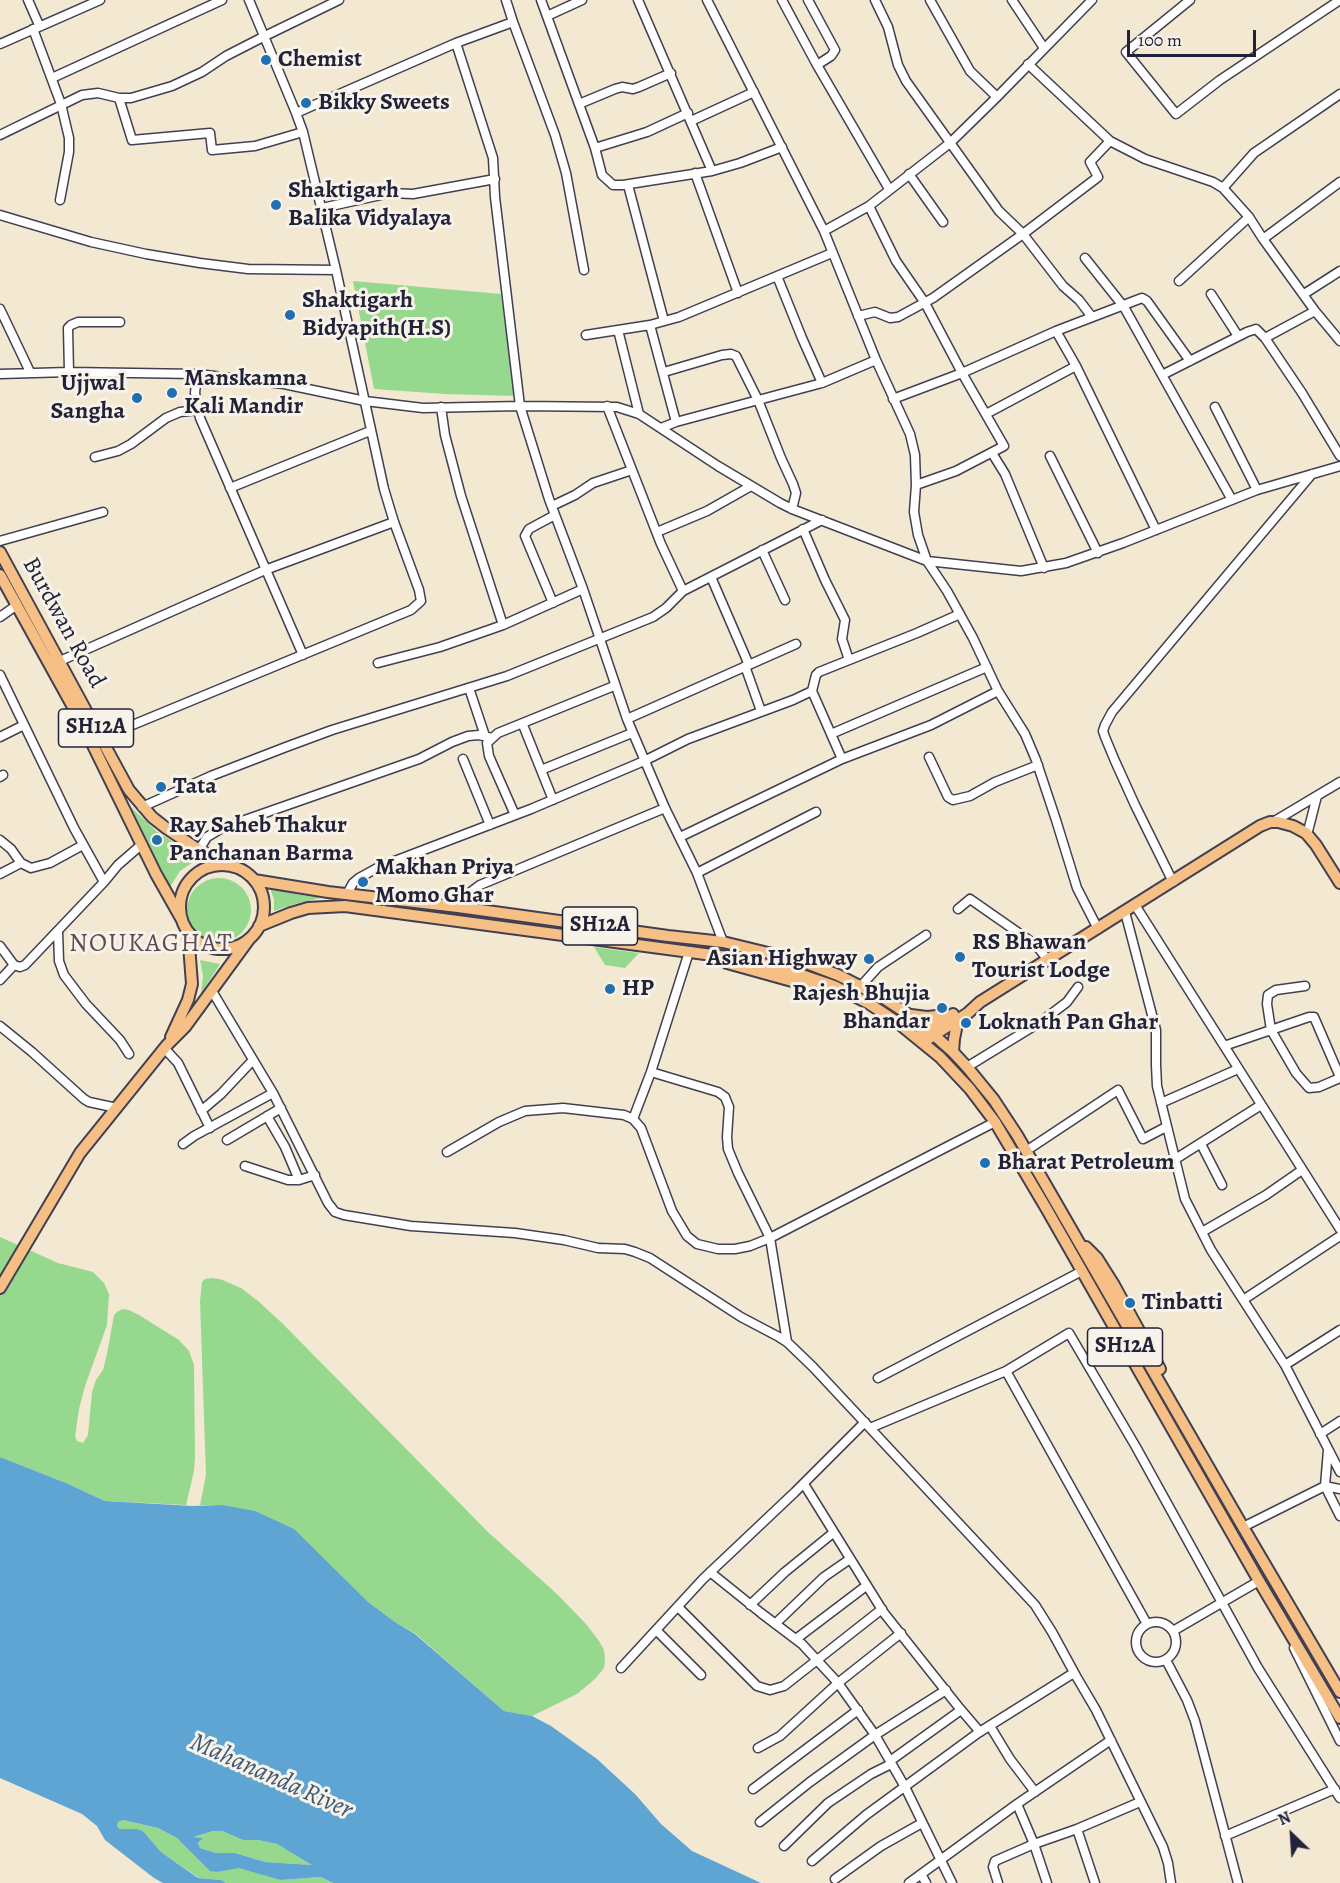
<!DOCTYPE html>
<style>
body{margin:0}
#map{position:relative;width:1340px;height:1883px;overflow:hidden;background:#f3e8d2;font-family:Alegreya,serif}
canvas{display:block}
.north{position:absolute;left:1262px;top:1805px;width:60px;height:60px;-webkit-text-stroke:4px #f7f3e8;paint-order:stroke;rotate:335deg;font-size:16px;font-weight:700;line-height:24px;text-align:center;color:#22223b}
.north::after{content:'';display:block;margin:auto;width:21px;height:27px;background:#22223b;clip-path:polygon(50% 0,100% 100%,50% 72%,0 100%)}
.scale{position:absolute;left:1127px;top:30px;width:129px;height:27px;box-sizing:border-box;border:3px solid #22223b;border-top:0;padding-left:8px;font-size:18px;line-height:21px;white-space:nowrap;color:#22223b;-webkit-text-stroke:4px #f7f3e8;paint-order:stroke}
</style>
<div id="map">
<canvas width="1340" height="1883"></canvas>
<div class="north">N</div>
<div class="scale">100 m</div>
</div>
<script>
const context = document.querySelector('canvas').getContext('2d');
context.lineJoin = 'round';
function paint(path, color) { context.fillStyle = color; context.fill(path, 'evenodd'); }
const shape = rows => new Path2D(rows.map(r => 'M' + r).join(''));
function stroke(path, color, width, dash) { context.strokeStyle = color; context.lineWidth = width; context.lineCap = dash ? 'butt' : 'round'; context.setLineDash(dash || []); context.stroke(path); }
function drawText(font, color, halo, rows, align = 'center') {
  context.font = font + ' Alegreya,serif'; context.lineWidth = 6; context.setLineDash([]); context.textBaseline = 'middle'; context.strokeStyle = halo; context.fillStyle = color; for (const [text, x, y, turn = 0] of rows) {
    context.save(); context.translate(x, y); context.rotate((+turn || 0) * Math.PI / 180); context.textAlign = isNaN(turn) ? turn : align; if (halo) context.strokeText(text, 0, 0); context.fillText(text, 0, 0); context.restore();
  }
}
const green = shape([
 [353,281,501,294,515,396,445,394,374,389],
 [131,807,156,831,199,858,180,871,170,887],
 '187 910a32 32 0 1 1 64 0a32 32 0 1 1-64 0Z',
 [270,889,291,893,321,898,295,904,274,911,274,899],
 [594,947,639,953,625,968,605,965],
 [200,960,220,964,201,994,203,976],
 [0,1237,58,1263,93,1272,104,1283,109,1294,107,1325,85,1386,79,1409,75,1437,77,1441,83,1443,88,1435,92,1392,96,1380,103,1370,107,1354,114,1315,117,1312,122,1309,129,1310,139,1315,179,1340,189,1351,194,1365,195,1457,194,1471,186,1505,105,1501,66,1483,0,1457],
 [211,1278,220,1279,241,1288,258,1301,281,1322,489,1533,557,1594,586,1624,599,1641,604,1650,605,1659,604,1668,595,1679,577,1694,532,1716,504,1711,416,1634,395,1622,368,1602,222,1505,200,1505,206,1475,200,1301,202,1282,205,1279],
 [123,1820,158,1828,177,1838,217,1872,239,1867,280,1880,321,1877,333,1883,226,1883,221,1880,199,1878,161,1852,143,1831,120,1829,117,1826,118,1822],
 [213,1831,222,1831,243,1840,258,1840,277,1844,313,1865,265,1862,235,1853,216,1853,200,1848,198,1843,201,1841,198,1837,192,1838]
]);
const water = shape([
 [0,1457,66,1483,105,1501,192,1506,222,1505,255,1511,294,1529,368,1602,395,1622,415,1634,504,1711,532,1716,551,1726,597,1759,635,1794,661,1824,692,1851,761,1883,333,1883,321,1877,280,1880,239,1868,217,1872,210,1871,177,1838,158,1828,123,1820,118,1822,117,1826,120,1829,136,1829,143,1831,161,1852,198,1878,221,1880,226,1883,163,1883,154,1878,105,1840,97,1826,82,1814,0,1778],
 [213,1831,222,1831,243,1840,258,1840,277,1844,312,1865,265,1862,235,1853,216,1853,200,1848,198,1843,203,1838,194,1837]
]);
const minor = shape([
 [28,0,39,25],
 [506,0,513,22,555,135,566,173,584,270],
 [541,0,595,148,602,175,613,185,623,185,712,171,740,163,782,147],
 [638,0,712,171],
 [707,0,824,231,876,360,910,434,915,455,916,485,914,512,918,535,927,561,947,591,973,638,998,691,1025,734,1036,760,1056,820,1077,888,1098,929],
 [782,0,817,65,889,189],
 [808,0,835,50,831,56,817,65],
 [875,0,888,27,898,65,906,81,999,211,1023,234,1063,286,1079,300,1092,317],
 [930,0,970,71,997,97],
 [1012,0,1044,48],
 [1190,0,1126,52,1176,114,1220,80,1340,0],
 [547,16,582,0],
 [33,29,61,104,69,138,69,152,60,200],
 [456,43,493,158,495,197,520,406,549,499,583,589,627,719,665,808,697,873,723,942],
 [0,44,100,0],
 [1028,64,1110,141,1145,159,1213,182,1223,188,1249,217,1263,239,1315,311,1340,341],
 [52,78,222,0],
 [119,98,132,140,210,133,212,150,255,146,303,132],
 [579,104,615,89,622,87,633,89,639,87,671,73],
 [296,113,456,43,513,22],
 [691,121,754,92],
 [0,135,82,95,98,93,119,98,131,98,172,86,202,72,226,56,265,36,339,0],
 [595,148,647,132,688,113],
 [695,173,738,293],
 [909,174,943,222],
 [628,185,664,321],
 [1223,188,1254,153,1340,94],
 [869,206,896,261,925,303,962,373,1004,446,956,471,916,485],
 [322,208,390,193,413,194,495,179],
 [0,215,91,242,146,254,200,263,248,269,336,270],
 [824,231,869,206,950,143,997,97,1092,0],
 [1263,239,1340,182],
 [1085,258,1124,307,1232,500],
 [777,276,802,338,822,383],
 [1179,281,1249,217],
 [1211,294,1238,336],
 [1304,294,1340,271],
 [0,309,30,372],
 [858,316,875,312,890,318,898,317,933,298,1023,234,1098,177,1090,162,1110,141],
 [650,325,676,422],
 [618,330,639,414],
 [1056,331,1076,366,1156,530],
 [586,335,650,325,679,317,832,253],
 [1265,338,1302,393,1340,456],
 [69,372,68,328,71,325,78,322,120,322],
 [664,372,722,355,731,354,736,356,758,400,781,458,793,484,796,493,792,509],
 [0,374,69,372,197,374,284,384,365,401,423,408,520,406,617,407,639,414,718,466,780,503,792,509,927,561,1021,571,1066,563,1123,543,1257,490,1340,466],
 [197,374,195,393,200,418,303,655],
 [1162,375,1247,332,1256,329,1265,338,1315,311],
 [893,399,962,373,1056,331,1142,298,1147,301,1190,361],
 [607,406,661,544,683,591],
 [441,407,445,435,461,496,503,625],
 [1215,407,1257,490],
 [986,414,1076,366],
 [661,428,676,422,822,383,876,360],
 [992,453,1005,474,1044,568],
 [1050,456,1098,553],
 [95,457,118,451,131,444,166,418,180,412,198,410],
 [230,488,370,431],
 [552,506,575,495,593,483,632,470],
 [803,529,825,580,845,620,842,639,849,660],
 [657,532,707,511,751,486],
 [0,541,103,512],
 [762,550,785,600],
 [711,577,749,665],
 [553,603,525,536,529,529,555,515],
 [0,617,17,605],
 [60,661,265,570,394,522],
 [378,663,440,647,503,625,583,589],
 [745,666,761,711],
 [0,675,74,828,104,882],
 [469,688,485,736],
 [627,719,796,644],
 [523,725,553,800],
 [831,734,987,667],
 [0,737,24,725],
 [101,738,411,610,421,601,419,590,394,522,384,489,336,270,303,132,296,113,249,0],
 [929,757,948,797,953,800,970,796,995,782,1038,765],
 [463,759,490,825],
 [842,759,812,691,816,675,819,672,917,633,960,614],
 [541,770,632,733],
 [0,777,3,775],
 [142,807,211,776,286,747,332,730,507,676,653,617,666,608,683,591,822,520],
 [515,815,489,756,487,743,498,733,614,686],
 [1273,822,1340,782],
 [1307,835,1317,796],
 [680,837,842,759,931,725,998,691],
 [0,840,11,849,21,863,31,868,50,863,83,845],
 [199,850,207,837,222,828,419,759,452,742,468,736,479,735,492,738],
 [697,873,816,812],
 [0,874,21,863],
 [1173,882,1135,805,1115,761,1105,737,1103,731,1105,725,1112,712,1312,474],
 [347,894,353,883,359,878,379,867,531,809,644,761,688,739,793,700,812,691],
 [1135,905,1340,1229],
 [458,907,468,894,480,885,665,808],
 [958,909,970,899,1036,945,1048,960],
 [1125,912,1156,1030,1156,1065,1157,1086,1185,1199,1211,1250,1285,1365,1340,1472],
 [58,932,59,961,64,975,86,1004,120,1040,129,1054],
 [0,946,14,965,20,967,25,965,104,882,118,865,141,845],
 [0,980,14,965],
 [861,986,878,967,926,935],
 [1305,986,1276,990,1268,995,1267,1004,1271,1030,1296,1073,1309,1088,1319,1087,1340,1078],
 [212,991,273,1093,328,1203,335,1212,344,1215,411,1226,515,1233,564,1240,598,1248,625,1249,635,1252,650,1258,741,1317,779,1337,787,1342,813,1367,1035,1605,1052,1632,1076,1676],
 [0,1026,32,1052,84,1099,89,1102,117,1108],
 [1224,1046,1309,1017,1314,1017,1340,1077],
 [165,1049,178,1063,210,1128],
 [967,1067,1042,1021,1067,1002,1078,987],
 [651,1072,718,1092,725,1097,729,1107,727,1137,728,1149,738,1173,770,1238,787,1342],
 [1161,1103,1238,1069],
 [201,1111,221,1094,253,1060],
 [267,1116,285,1147,299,1180],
 [633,1119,651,1072,689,952],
 [227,1140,281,1108],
 [183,1144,194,1136,273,1093],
 [1201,1144,1222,1185],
 [1026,1151,1118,1090,1143,1139,1166,1127],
 [447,1152,499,1122,525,1111,563,1108,624,1115,633,1119,641,1128,672,1211,687,1236,697,1244,718,1249,735,1249,750,1246,770,1238,995,1122],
 [1174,1160,1261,1105],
 [245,1166,288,1180,299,1180,315,1175],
 [1202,1232,1266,1195,1302,1170],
 [1243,1300,1340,1236],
 [1285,1365,1340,1330],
 [1006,1371,1147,1624],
 [878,1378,1082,1271],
 [870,1428,1006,1371,1069,1333,1136,1447,1258,1668,1340,1798],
 [1320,1434,1340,1421],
 [1328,1450,1325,1486,1340,1516],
 [804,1484,884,1613,957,1705,980,1732],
 [1243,1527,1325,1486,1340,1489],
 [710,1572,761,1613,802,1644,838,1683,875,1735,905,1787,952,1883],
 [750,1605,785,1572,833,1533],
 [678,1607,757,1686,770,1690,784,1686,882,1609],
 '1136 1642a20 20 0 1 1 40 0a20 20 0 1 1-40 0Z',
 [775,1624,824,1577,850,1559],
 [656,1630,701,1675],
 [1173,1631,1259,1581],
 [796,1639,866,1586],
 [1294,1648,1340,1741],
 [1166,1660,1187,1700,1195,1721,1238,1883],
 [621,1668,703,1579,795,1492,865,1422],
 [990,1726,1010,1759,1035,1792],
 [758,1748,780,1736,838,1683,901,1633],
 [890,1761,961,1710],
 [753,1789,858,1710],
 [1017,1804,1034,1844,1047,1883],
 [760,1822,810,1782,875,1735,946,1690],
 [1077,1829,1140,1802],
 [1225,1836,1335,1789],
 [784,1846,828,1803,871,1774,891,1764],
 [812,1861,866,1815,978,1733,1072,1674,1076,1676,1096,1710,1163,1847,1168,1863,1171,1883],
 [921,1874,926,1883],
 [835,1879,881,1846,922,1823],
 [909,1883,1017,1804,1111,1740],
 [998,1883,993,1867,995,1861,1034,1844,1077,1829,1095,1883]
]);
const major = shape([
 [0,552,129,790,152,817,166,828,199,850,233,866],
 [0,575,83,725,156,874,182,920],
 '180 907a42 42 0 1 1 84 0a42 42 0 1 1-84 0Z',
 [254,880,328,892,458,907,668,936,723,942,801,961,838,975,885,999,917,1020,953,1052,967,1067,994,1100,1017,1135,1243,1527,1340,1692],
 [259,926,291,913,308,908,345,906,735,958,784,969,834,986,868,1003,897,1022,940,1057,970,1089,995,1122,1046,1208,1259,1581,1340,1718],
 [727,963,828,991],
 [911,1015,927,1017,946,1015],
 [922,1032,953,1014],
 [171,1037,188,1000,192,984,188,932],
 [928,1039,968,1013,980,1002,1260,826,1270,822,1278,822,1293,826,1306,833,1316,845,1340,883],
 [953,1052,954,1039,958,1019],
 [1086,1247,1097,1258,1114,1285,1160,1369],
 [0,1288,80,1153,167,1045,185,1027,250,938]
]);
const markers = [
 [266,60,6,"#1f6fb2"],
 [306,103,6,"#1f6fb2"],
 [276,205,6,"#1f6fb2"],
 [290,315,6,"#1f6fb2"],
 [172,393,6,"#1f6fb2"],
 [137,398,6,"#1f6fb2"],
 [161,787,6,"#1f6fb2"],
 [157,840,6,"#1f6fb2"],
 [363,882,6,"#1f6fb2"],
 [960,957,6,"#1f6fb2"],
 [869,959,6,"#1f6fb2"],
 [610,989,6,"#1f6fb2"],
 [942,1008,6,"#1f6fb2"],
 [966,1023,6,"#1f6fb2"],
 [985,1163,6,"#1f6fb2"],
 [1130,1303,6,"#1f6fb2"]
];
const shields = [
 [96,728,75],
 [600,926,75],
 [1125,1347,75]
];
const shieldNames = [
 ["SH12A",96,728],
 ["SH12A",600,926],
 ["SH12A",1125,1347]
];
const poiNames = [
 ["Chemist",278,60],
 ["Bikky Sweets",318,103],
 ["Shaktigarh",288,191],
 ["Balika Vidyalaya",288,219],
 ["Shaktigarh",302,301],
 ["Bidyapith(H.S)",302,329],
 ["Manskamna",184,379],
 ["Kali Mandir",184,407],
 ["Ujjwal",125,384,"right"],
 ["Sangha",125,412,"right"],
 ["Tata",173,787],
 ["Ray Saheb Thakur",169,826],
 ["Panchanan Barma",169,854],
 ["Makhan Priya",375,868],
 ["Momo Ghar",375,896],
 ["RS Bhawan",972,943],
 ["Tourist Lodge",972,971],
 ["Asian Highway",857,959,"right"],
 ["HP",622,989],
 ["Rajesh Bhujia",930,994,"right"],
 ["Bhandar",930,1022,"right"],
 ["Loknath Pan Ghar",978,1023],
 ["Bharat Petroleum",997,1163],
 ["Tinbatti",1142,1303]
];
const streetNames = [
 ["Burdwan Road",63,623,61]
];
const neighbourhoodNames = [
 ["NOUKAGHAT",151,945]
];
const waterNames = [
 ["Mahananda River",271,1777,24]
];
paint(green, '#97d88f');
paint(water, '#5ea5d4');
stroke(minor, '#414052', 11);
stroke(major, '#414052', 14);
stroke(minor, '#fff', 8);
stroke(major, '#f5bf86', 10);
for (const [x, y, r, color] of markers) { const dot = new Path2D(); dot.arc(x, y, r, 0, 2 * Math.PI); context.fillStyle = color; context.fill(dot); stroke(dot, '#f7f3e8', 2); }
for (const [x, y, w] of shields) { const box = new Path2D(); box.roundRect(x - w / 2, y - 19, w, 38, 4.5); context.fillStyle = '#f7f3e8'; context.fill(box); stroke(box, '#22223b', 1.5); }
drawText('bold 22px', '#22223b', null, shieldNames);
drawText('bold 24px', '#22223b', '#f7f3e8', poiNames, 'left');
drawText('24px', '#22223b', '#f7f3e8', streetNames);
context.letterSpacing = '1.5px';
drawText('26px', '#5e4b55', '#f7f3e8', neighbourhoodNames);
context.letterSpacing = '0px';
drawText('italic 26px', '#3a5678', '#f7f3e8', waterNames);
</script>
